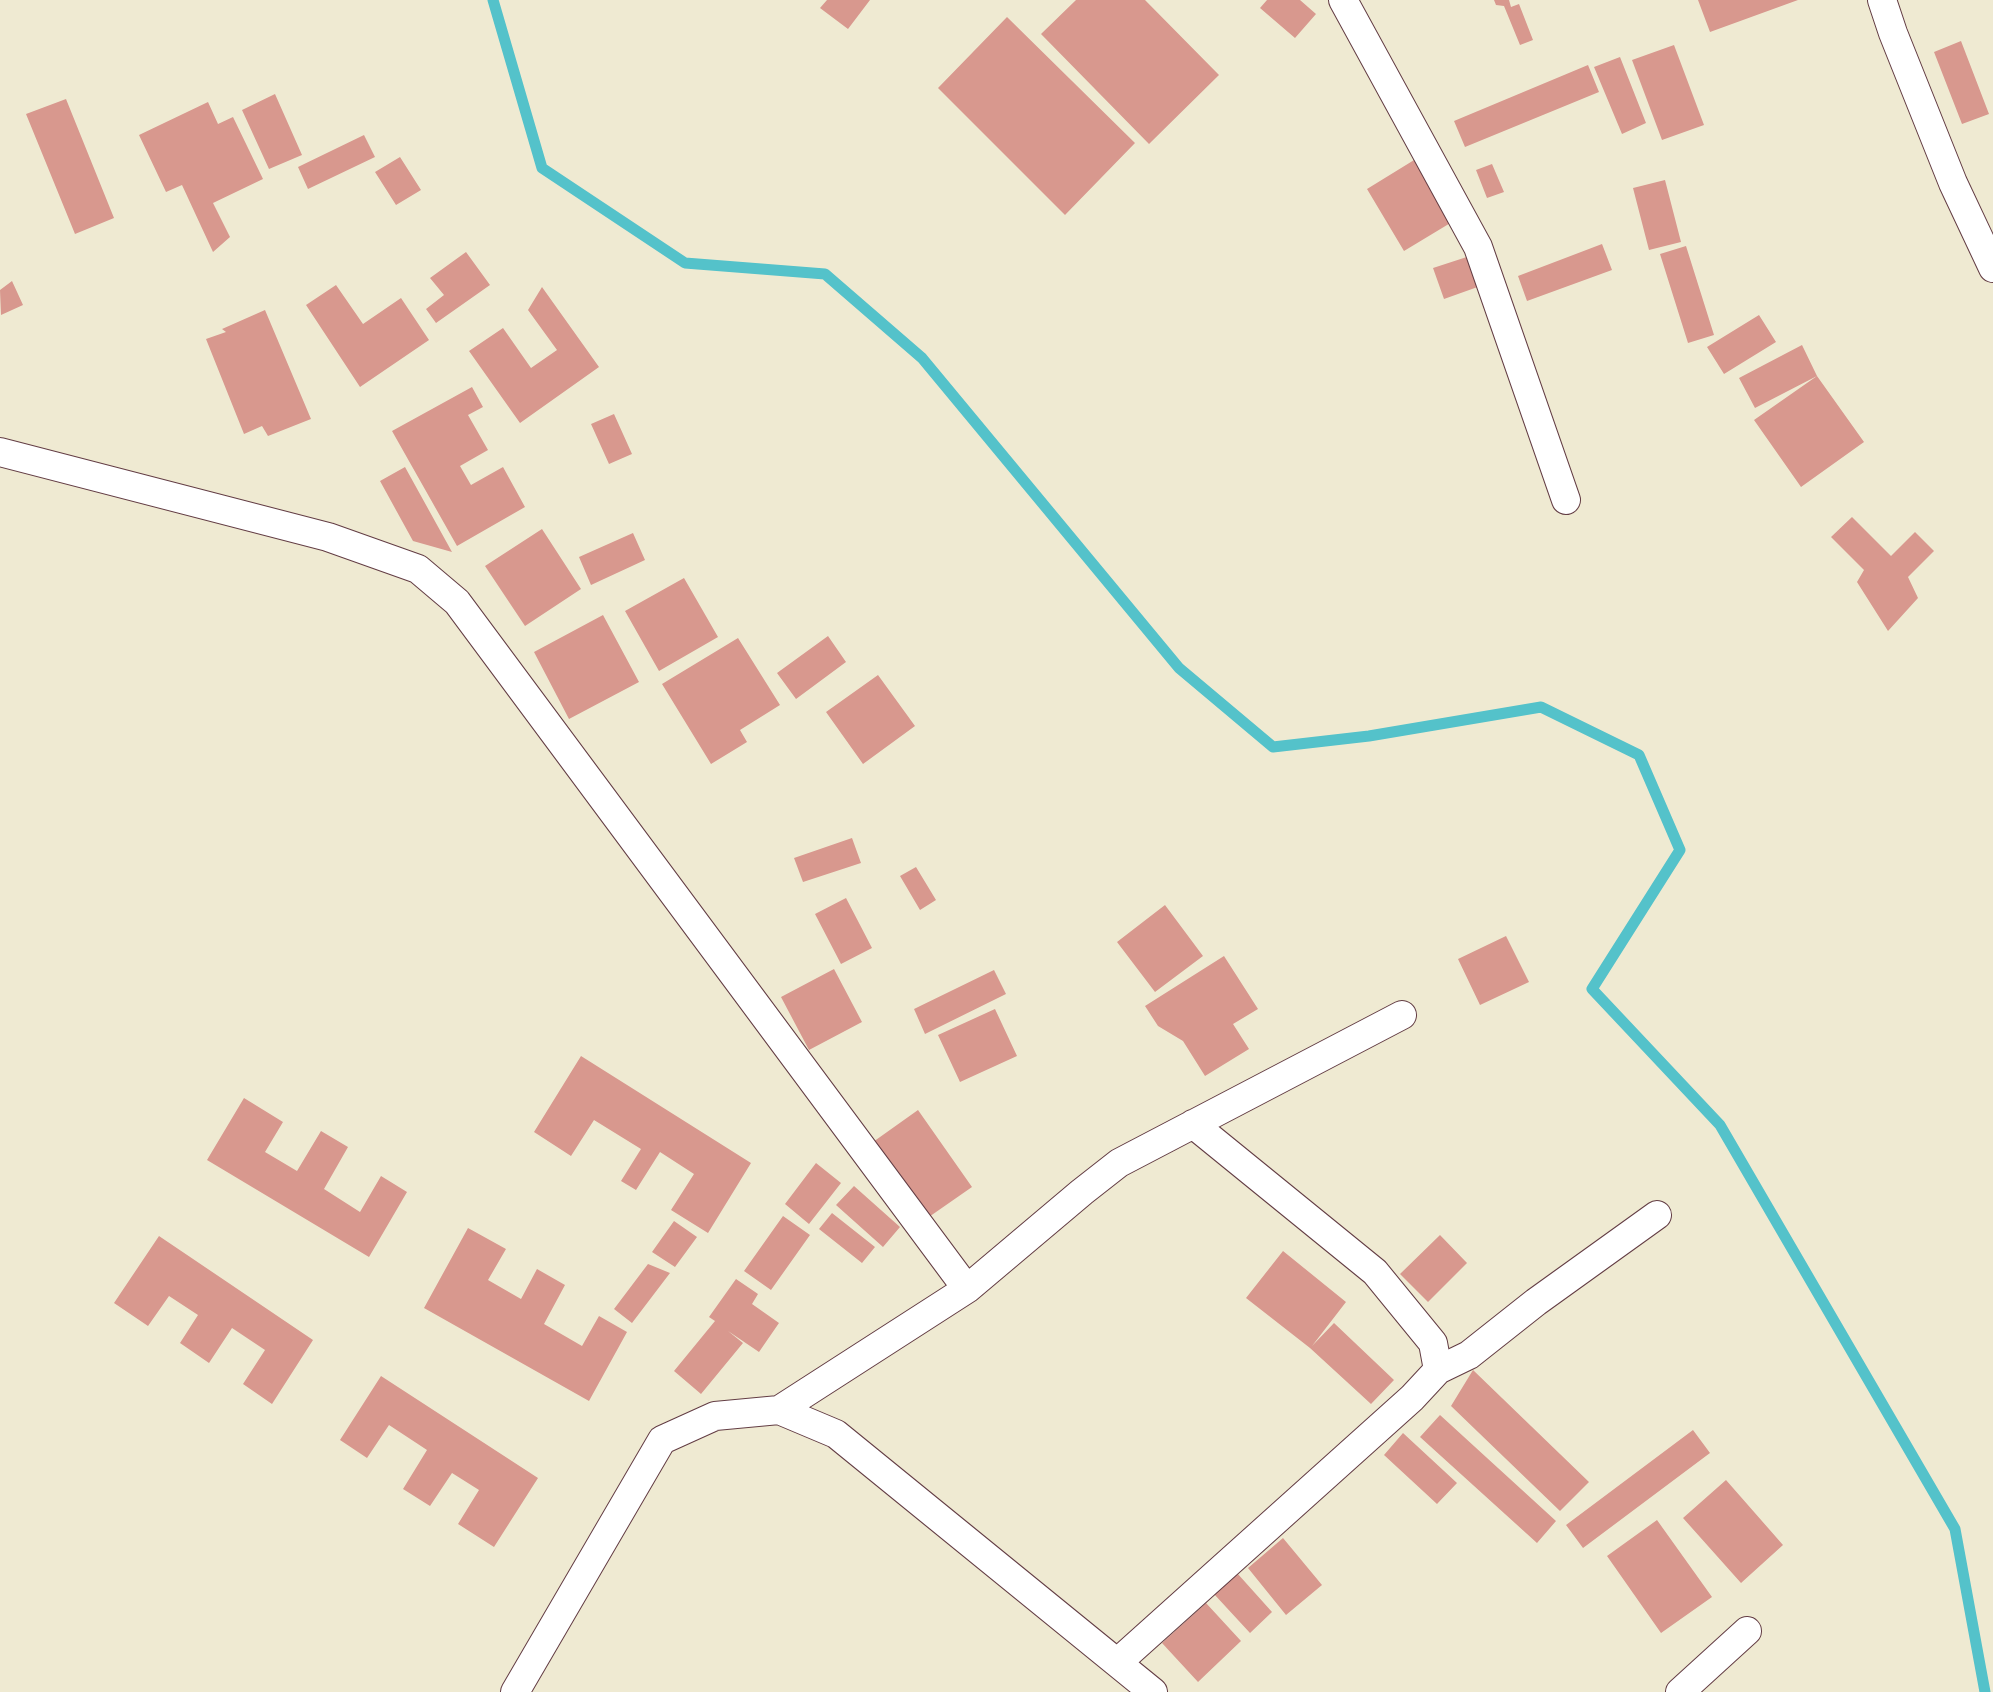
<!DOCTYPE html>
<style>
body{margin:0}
canvas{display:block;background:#efead2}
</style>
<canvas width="1993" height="1692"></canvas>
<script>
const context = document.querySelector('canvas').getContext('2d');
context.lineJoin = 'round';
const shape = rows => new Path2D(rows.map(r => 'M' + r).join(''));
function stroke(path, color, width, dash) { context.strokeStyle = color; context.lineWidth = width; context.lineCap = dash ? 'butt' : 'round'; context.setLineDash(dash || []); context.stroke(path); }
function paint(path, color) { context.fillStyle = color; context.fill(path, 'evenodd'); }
const stream = shape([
 [493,0,542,168,685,263,825,274,922,358,1179,668,1273,747,1369,736,1541,707,1639,755,1680,850,1592,989,1720,1125,1955,1529,1985,1692]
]);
const building = shape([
 [827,0,870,0,848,29,820,8],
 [1076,0,1145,0,1219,75,1149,144,1041,34],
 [1267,0,1300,0,1316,14,1295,38,1260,8],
 [1494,0,1509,0,1511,7,1519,4,1533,40,1520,45,1504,6,1496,5],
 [1698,0,1798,0,1710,32],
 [1007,17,1135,143,1065,215,938,88],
 [1961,41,1989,114,1962,124,1934,52],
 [1674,45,1704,125,1662,140,1632,60],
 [1620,57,1646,123,1622,134,1594,67],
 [1588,65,1599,92,1465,147,1454,121],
 [275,94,302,155,269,169,242,110],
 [66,99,114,218,75,234,26,114],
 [208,102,218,124,233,117,263,179,213,203,230,237,213,252,182,185,166,192,139,135],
 [364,135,375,157,308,189,298,167],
 [400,157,421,190,396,205,375,172],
 [1419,157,1457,219,1404,251,1367,189],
 [1492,164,1504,192,1487,198,1476,170],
 [1665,180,1681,242,1649,250,1633,188],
 [1602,244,1612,270,1527,301,1518,276],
 [1686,246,1714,335,1688,343,1660,254],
 [466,252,490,285,436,323,426,309,444,295,430,278],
 [1476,254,1486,284,1444,299,1433,268],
 [12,281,23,305,1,315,0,290],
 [336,285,363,324,401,298,429,340,360,387,306,305],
 [542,287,599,367,520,423,469,351,503,328,531,368,557,350,528,310],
 [265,310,311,419,268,436,262,426,244,434,206,339,226,332,222,329],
 [1759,315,1776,342,1724,374,1707,347],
 [1802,345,1817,376,1755,408,1739,378],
 [1817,376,1864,442,1801,487,1754,420],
 [472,387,483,407,468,415,488,450,460,466,471,485,503,467,525,507,457,546,392,431],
 [614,414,632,454,609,464,591,424],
 [405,467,452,552,413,541,380,481],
 [1852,517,1891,556,1915,532,1934,551,1908,577,1918,598,1888,631,1857,582,1864,570,1831,537],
 [542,529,581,589,525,626,485,566],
 [633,533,645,560,591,585,579,557],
 [684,578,718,637,659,671,625,611],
 [603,615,639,682,569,719,534,652],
 [828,636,846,662,796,699,777,673],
 [738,638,780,705,740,730,747,742,711,764,662,684],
 [878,675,915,726,863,764,826,712],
 [852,838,861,863,803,882,794,858],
 [916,867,936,900,920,910,900,876],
 [846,898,872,948,841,964,815,914],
 [1165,905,1203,956,1155,992,1117,942],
 [1506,936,1529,982,1480,1005,1458,959],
 [1224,956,1258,1009,1233,1024,1249,1049,1205,1076,1183,1041,1158,1026,1145,1006],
 [834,969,862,1022,809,1050,781,997],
 [994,970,1006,994,925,1034,914,1009],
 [995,1009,1017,1056,960,1082,938,1035],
 [581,1056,751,1163,708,1233,671,1210,694,1174,660,1152,636,1190,621,1181,641,1149,594,1120,571,1156,534,1132],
 [244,1098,283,1122,265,1152,297,1171,321,1131,348,1147,324,1189,360,1212,381,1176,407,1192,369,1257,207,1160],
 [918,1110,972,1187,926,1219,873,1142],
 [816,1163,841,1183,809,1224,785,1204],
 [854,1186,900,1227,883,1247,836,1205],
 [832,1213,875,1247,862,1263,819,1229],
 [783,1216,810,1235,771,1290,744,1271],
 [674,1221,697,1237,675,1267,652,1252],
 [468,1228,506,1249,488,1280,521,1299,537,1269,565,1285,544,1324,582,1346,599,1316,627,1332,589,1401,424,1308],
 [1440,1235,1467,1263,1428,1302,1400,1274],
 [159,1236,313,1340,272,1404,243,1384,265,1350,232,1328,209,1363,180,1343,198,1315,169,1296,148,1326,114,1303],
 [1283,1251,1346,1302,1312,1346,1334,1323,1394,1380,1371,1404,1310,1348,1246,1298],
 [648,1264,670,1273,632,1323,614,1309],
 [736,1279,758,1294,752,1304,779,1323,759,1352,728,1331,743,1343,701,1394,674,1371,715,1321,709,1317],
 [1473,1370,1589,1482,1560,1511,1451,1406],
 [381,1376,538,1478,494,1547,458,1524,479,1490,452,1473,430,1506,403,1489,427,1450,389,1425,367,1458,340,1440],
 [1440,1415,1556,1521,1537,1543,1420,1437],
 [1693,1430,1710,1453,1583,1548,1566,1525],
 [1403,1433,1457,1483,1437,1504,1384,1455],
 [1726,1480,1783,1545,1741,1583,1683,1518],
 [1657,1520,1712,1597,1661,1633,1607,1556],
 [1283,1538,1322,1585,1286,1615,1248,1568],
 [1237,1573,1272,1612,1250,1633,1214,1594],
 [1206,1603,1241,1641,1198,1682,1162,1643]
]);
const minor = shape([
 [1343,0,1478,247,1566,500],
 [1882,0,1893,33,1953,183,1993,268],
 [0,452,328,537,418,569,457,602,967,1289],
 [1438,1370,1469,1355,1536,1302,1657,1215],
 [779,1410,967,1289,1082,1192,1119,1163,1402,1015],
 [1118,1662,1412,1398,1438,1370,1433,1343,1375,1272,1193,1124],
 [515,1692,662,1440,715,1416,779,1410,836,1434,1153,1692],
 [1680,1692,1747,1631]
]);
stroke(stream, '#54c2ca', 11);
paint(building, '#d8988e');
stroke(minor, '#633d44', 30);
stroke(minor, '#fff', 28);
</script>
